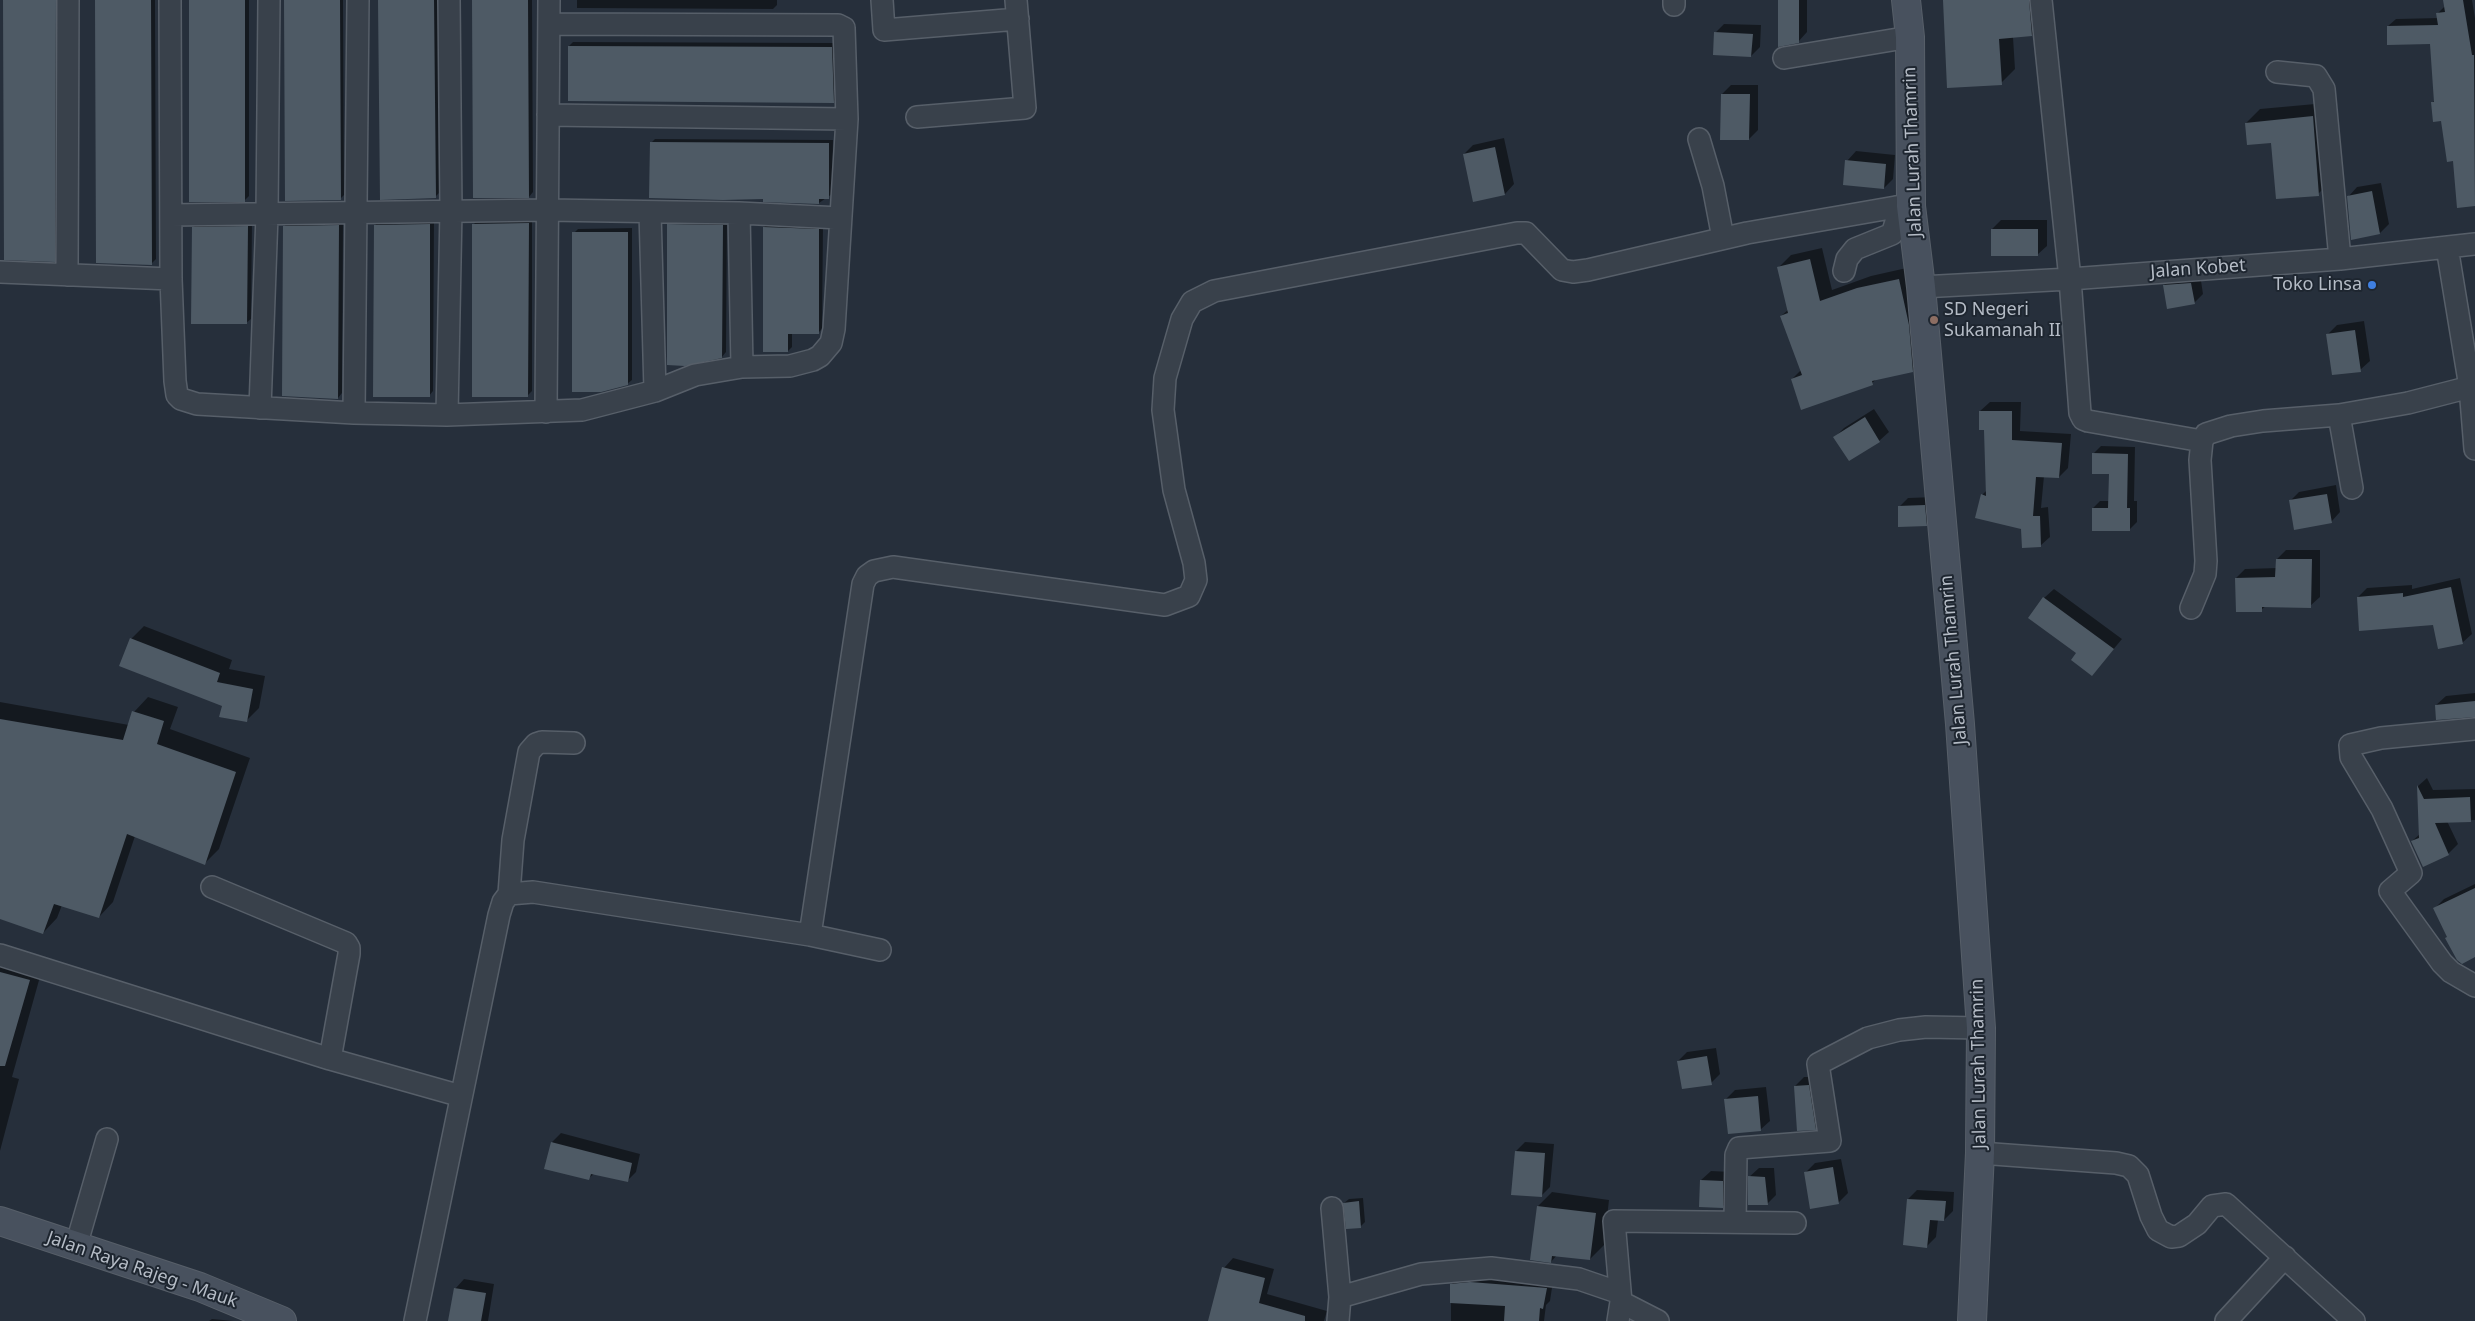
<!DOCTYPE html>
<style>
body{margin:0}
canvas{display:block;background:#262f3b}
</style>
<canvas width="2475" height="1321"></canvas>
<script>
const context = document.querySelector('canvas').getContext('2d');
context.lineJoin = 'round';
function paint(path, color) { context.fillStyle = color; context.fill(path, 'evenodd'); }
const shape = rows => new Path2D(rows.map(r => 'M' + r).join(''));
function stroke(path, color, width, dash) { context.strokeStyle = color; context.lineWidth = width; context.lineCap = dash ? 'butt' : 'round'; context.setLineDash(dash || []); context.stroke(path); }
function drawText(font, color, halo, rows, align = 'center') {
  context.font = font + ' "Noto Sans",sans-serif'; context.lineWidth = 4; context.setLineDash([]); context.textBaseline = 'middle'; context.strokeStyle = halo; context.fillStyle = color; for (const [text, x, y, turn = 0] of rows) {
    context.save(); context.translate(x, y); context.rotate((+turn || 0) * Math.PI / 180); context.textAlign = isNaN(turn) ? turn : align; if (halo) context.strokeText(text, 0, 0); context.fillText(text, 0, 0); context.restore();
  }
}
const shadow = shape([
 [5,0,60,0,58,256,54,260],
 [97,0,155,0,156,259,152,263],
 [190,0,249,0,249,196,245,200],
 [285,0,343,0,344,195,340,199],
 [380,0,438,0,439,193,435,197],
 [473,0,532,0,533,192,529,197],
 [577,0,777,0,777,5,773,9,577,8],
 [1779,0,1807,0,1807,32,1798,42],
 [1944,0,2044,0,2046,21,2032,35,2013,37,2015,69,2001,83],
 [2444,0,2472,0,2475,18,2475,205,2458,206,2454,160,2442,120,2432,103,2435,100,2431,43,2388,26,2396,19,2439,18,2438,13,2445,6],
 [1724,24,1761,25,1760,47,1751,56,1715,33],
 [573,42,836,43,838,97,833,102,569,46],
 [1731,85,1758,85,1758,130,1749,139,1722,94],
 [2326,103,2332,180,2318,194,2272,141,2246,123,2260,109],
 [1504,138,1514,184,1505,194,1474,200,1464,154,1473,145],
 [655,139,833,140,832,194,819,203,765,197,651,143],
 [1856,151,1895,155,1893,179,1884,188,1847,161],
 [2381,183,2389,224,2380,233,2348,197,2357,187],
 [532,219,532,391,527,396,474,224,478,220],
 [434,220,433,391,429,396,375,225,380,221],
 [2001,220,2047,220,2047,246,2037,255,1992,229],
 [672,221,727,221,726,352,722,357,668,225],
 [288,222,343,222,342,393,338,398,284,227],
 [197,223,252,223,251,319,246,323,193,228],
 [769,223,823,226,822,329,818,333,792,333,792,347,788,351,764,227],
 [632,228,632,380,627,384,574,233,578,229],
 [1822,248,1832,290,1871,276,1911,267,1925,358,1912,371,1878,378,1872,383,1792,379,1801,370,1781,316,1789,309,1779,267,1791,255],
 [2200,274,2203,294,2194,303,2164,285,2173,276],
 [2364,321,2370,361,2360,370,2328,334,2337,325],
 [1990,402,2021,402,2020,431,2071,434,2068,468,2059,477,2044,476,2041,508,2048,507,2050,537,2040,546,1982,495,1987,490,1985,429,1980,411],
 [1874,409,1889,432,1879,441,1849,459,1835,437,1844,428],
 [2101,446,2135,447,2134,501,2137,501,2137,522,2129,530,2093,508,2100,501,2109,501,2110,473,2093,454],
 [2336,485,2340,512,2331,522,2290,501,2299,492],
 [1934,497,1935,515,1926,525,1899,507,1908,498],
 [2286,550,2320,550,2320,597,2310,606,2266,606,2261,610,2236,578,2245,569,2277,568,2277,559],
 [2460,578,2472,634,2462,643,2434,624,2358,597,2367,588,2412,585,2412,589],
 [2054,589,2122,639,2092,675,2044,598],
 [144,626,232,660,229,669,265,676,259,708,246,721,223,705,131,639],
 [2475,693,2475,716,2436,705,2446,696],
 [148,697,178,707,170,729,250,758,219,849,204,864,135,836,113,902,99,917,62,905,57,918,43,933,0,917,0,702,129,725,134,712],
 [2427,778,2433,790,2475,789,2475,820,2447,821,2458,844,2448,854,2423,865,2412,841,2420,834,2418,786],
 [2475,884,2475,956,2448,937,2435,908,2444,899],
 [0,957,43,966,12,1077,19,1079,0,1151],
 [1716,1048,1720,1074,1711,1083,1678,1061,1687,1052],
 [1804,1077,1818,1077,1824,1119,1815,1128,1795,1086],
 [1766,1087,1770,1121,1760,1130,1726,1099,1735,1090],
 [561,1133,640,1154,636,1172,627,1181,594,1174,589,1178,552,1142],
 [1525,1142,1554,1144,1550,1187,1541,1196,1516,1151],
 [1841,1159,1848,1193,1838,1203,1805,1173,1815,1163],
 [1759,1168,1774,1168,1776,1195,1767,1204,1749,1177],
 [1711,1171,1732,1172,1731,1198,1722,1207,1701,1180],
 [1917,1190,1954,1192,1953,1211,1944,1220,1938,1220,1936,1237,1927,1246,1908,1199],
 [1552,1192,1609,1200,1604,1245,1590,1259,1557,1255,1551,1262,1538,1206],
 [1363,1198,1365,1222,1361,1226,1344,1203,1349,1199],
 [1233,1258,1274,1269,1267,1294,1327,1311,1324,1321,1209,1321,1224,1268],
 [1477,1276,1553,1281,1550,1301,1546,1305,1544,1321,1451,1321,1451,1285,1457,1278],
 [464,1279,494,1284,488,1321,449,1321,455,1289],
 [212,1319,234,1321,209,1321]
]);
const building = shape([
 [3,0,56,0,55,262,4,260],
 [95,0,151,0,152,265,96,263],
 [189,0,245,0,245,202,189,202],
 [284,0,340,0,341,200,285,201],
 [378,0,434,0,436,198,380,200],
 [472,0,528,0,529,198,473,198],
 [1778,0,1799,0,1799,43,1778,47],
 [1943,0,2029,0,2032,36,1999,39,2002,85,1947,88],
 [2443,0,2463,0,2472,55,2474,55,2475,206,2457,208,2453,161,2447,162,2441,121,2433,122,2431,102,2434,102,2430,44,2387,45,2387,26,2438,25,2436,13,2445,12],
 [1714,32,1753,34,1751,57,1713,55],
 [568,46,832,47,834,103,568,101],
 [1721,94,1750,94,1749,140,1720,140],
 [2313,116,2319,196,2276,199,2271,143,2247,145,2245,123],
 [650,142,829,143,829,199,819,199,819,204,763,202,763,199,723,200,649,198],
 [1495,147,1505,195,1473,202,1463,154],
 [1845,160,1886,164,1884,189,1843,185],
 [2372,191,2380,234,2351,240,2347,196],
 [529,223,528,397,472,397,472,224],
 [430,224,430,397,373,397,374,225],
 [667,224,723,225,722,358,685,366,667,365],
 [339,225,338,399,282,396,283,226],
 [248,226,247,324,191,324,192,227],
 [763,227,819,229,819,334,788,334,788,352,763,352],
 [1991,229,2038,229,2038,256,1991,256],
 [572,232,628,232,628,385,601,392,572,392],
 [1810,259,1820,301,1857,288,1899,279,1909,325,1913,372,1872,381,1873,385,1801,410,1791,379,1802,375,1780,316,1788,313,1777,267],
 [2191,283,2195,304,2167,309,2163,285],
 [2355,330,2361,372,2332,375,2326,334],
 [1979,411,2012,411,2012,440,2062,443,2059,478,2036,477,2033,516,2040,516,2041,547,2022,548,2021,529,1975,518,1981,494,1986,496,1984,430,1979,430],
 [1865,417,1880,442,1849,461,1833,437],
 [2092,453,2128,454,2127,508,2130,508,2130,531,2092,531,2092,508,2108,508,2109,474,2092,474],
 [2327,494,2332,523,2294,530,2289,500],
 [1925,505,1927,526,1898,527,1898,506],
 [2276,559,2312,559,2311,608,2262,607,2262,612,2236,612,2235,578,2275,577],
 [2451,587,2463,644,2438,649,2433,625,2359,631,2357,597,2403,593,2403,597],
 [2043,597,2114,649,2092,676,2071,660,2076,653,2028,618],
 [130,638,220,673,217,682,253,689,247,722,219,717,222,706,119,666],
 [2475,701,2475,717,2436,720,2435,705],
 [132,711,164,721,157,744,236,772,205,865,127,834,99,918,54,904,43,934,0,919,0,719,123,740],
 [2417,785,2424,799,2470,797,2471,822,2435,823,2449,855,2423,867,2411,841,2419,838],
 [2475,888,2475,957,2462,964,2457,960,2445,938,2447,937,2433,908],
 [0,972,30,980,5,1066,0,1066],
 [1707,1056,1712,1085,1682,1089,1677,1061],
 [1809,1085,1816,1130,1797,1131,1794,1086],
 [1758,1096,1761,1131,1728,1134,1724,1099],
 [551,1142,632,1163,628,1182,591,1174,589,1180,544,1169],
 [1515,1151,1545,1153,1542,1197,1511,1195],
 [1833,1167,1839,1204,1810,1209,1804,1172],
 [1748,1176,1765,1177,1768,1205,1748,1205],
 [1700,1180,1723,1181,1723,1208,1699,1207],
 [1907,1199,1946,1201,1944,1221,1930,1220,1927,1248,1903,1245],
 [1359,1201,1361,1228,1346,1229,1343,1203],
 [1537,1206,1596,1213,1590,1260,1552,1256,1551,1263,1530,1260],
 [1222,1267,1265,1278,1259,1303,1305,1316,1305,1321,1208,1321],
 [1470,1282,1547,1288,1543,1309,1540,1308,1539,1321,1504,1321,1505,1306,1450,1303,1450,1284],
 [454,1288,486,1293,481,1321,448,1321]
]);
const street = shape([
 [170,0,171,279,175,381,177,395,181,399,197,404,354,413,447,415,582,410,655,391,695,375,742,367,790,366,813,360,820,356,831,343,834,329,847,119,844,28,838,25,549,24],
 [882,0,884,30,1018,19],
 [1674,0,1674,5],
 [2041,0,2070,279,2080,413,2083,419,2088,421,2202,441],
 [1784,58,1910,37],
 [2277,72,2316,76,2324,89,2340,259],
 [548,115,847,119],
 [917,117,1025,108,1016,0],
 [1699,139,1713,186,1723,238],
 [650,212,655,391],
 [739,213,742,367],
 [171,215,548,210,739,213,840,218],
 [2447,247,2470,387,2475,449],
 [1844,271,1847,259,1855,249,1892,234,1898,216,1896,207,1908,206],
 [0,272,171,279],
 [67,275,68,0],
 [1921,287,2070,279,2340,259,2475,244],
 [260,408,267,215,269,0],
 [546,412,549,0],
 [354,413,358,0],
 [447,415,451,210,449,0],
 [2352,488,2339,415,2408,403,2470,387],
 [2191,608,2205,574,2206,561,2200,460,2202,441,2206,434,2231,426,2263,421,2339,415],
 [2475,729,2381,738,2350,745,2351,757,2382,809,2411,873,2390,891,2442,963,2451,972,2475,986],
 [212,887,346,943,349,948,349,954,330,1059],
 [509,894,513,840,529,752,536,744,542,742,574,743],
 [810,935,863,584,867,576,874,571,893,567,1165,605,1189,596,1196,580,1194,563,1174,490,1163,410,1165,378,1182,319,1192,302,1214,291,1517,233,1526,233,1562,270,1573,272,1588,270,1747,233,1896,207],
 [0,955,330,1059,461,1096],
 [1980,1153,2116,1163,2129,1166,2138,1175,2151,1216,2158,1230,2171,1237,2179,1236,2197,1224,2212,1206,2226,1204,2354,1321],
 [1332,1208,1340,1297,1338,1321],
 [1735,1222,1736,1155,1739,1148,1830,1141,1818,1064,1868,1038,1899,1030,1926,1027,1981,1028],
 [76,1246,107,1139],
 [1340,1297,1421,1274,1491,1268,1579,1279,1620,1293],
 [1621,1302,1658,1321],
 [415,1321,499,915,503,902,509,894,533,892,810,935,880,950],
 [1618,1321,1621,1302,1614,1221,1795,1223],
 [2226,1321,2285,1257]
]);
const secondary = shape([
 [1906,0,1910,37,1911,206,1921,287,1960,724,1981,1028,1980,1153,1972,1321],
 [0,1221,200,1287,282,1321]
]);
const markers = [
 [2372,285,5,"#3f7fe0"],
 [1934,320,5,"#8d6e63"]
];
const streetNames = [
 ["Jalan Lurah Thamrin",1913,152,-92],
 ["Jalan Kobet",2198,269,-4],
 ["Jalan Lurah Thamrin",1954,660,-95],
 ["Jalan Lurah Thamrin",1979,1064,-91],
 ["Jalan Raya Rajeg - Mauk",142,1270,19]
];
const poiNames = [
 ["Toko Linsa",2362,285],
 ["SD Negeri",1944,310,"left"],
 ["Sukamanah II",1944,331,"left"]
];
paint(shadow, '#0007');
paint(building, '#4e5a65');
stroke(street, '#575f69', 24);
stroke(secondary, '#575f69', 30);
stroke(street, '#39414b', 21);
stroke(secondary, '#48515e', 28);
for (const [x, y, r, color] of markers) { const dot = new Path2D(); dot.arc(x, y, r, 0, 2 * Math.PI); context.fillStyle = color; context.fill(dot); stroke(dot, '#1e2630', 2); }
drawText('18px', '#b5bcc6', '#1e2630', streetNames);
drawText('18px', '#b5bcc6', '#1e2630', poiNames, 'right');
</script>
